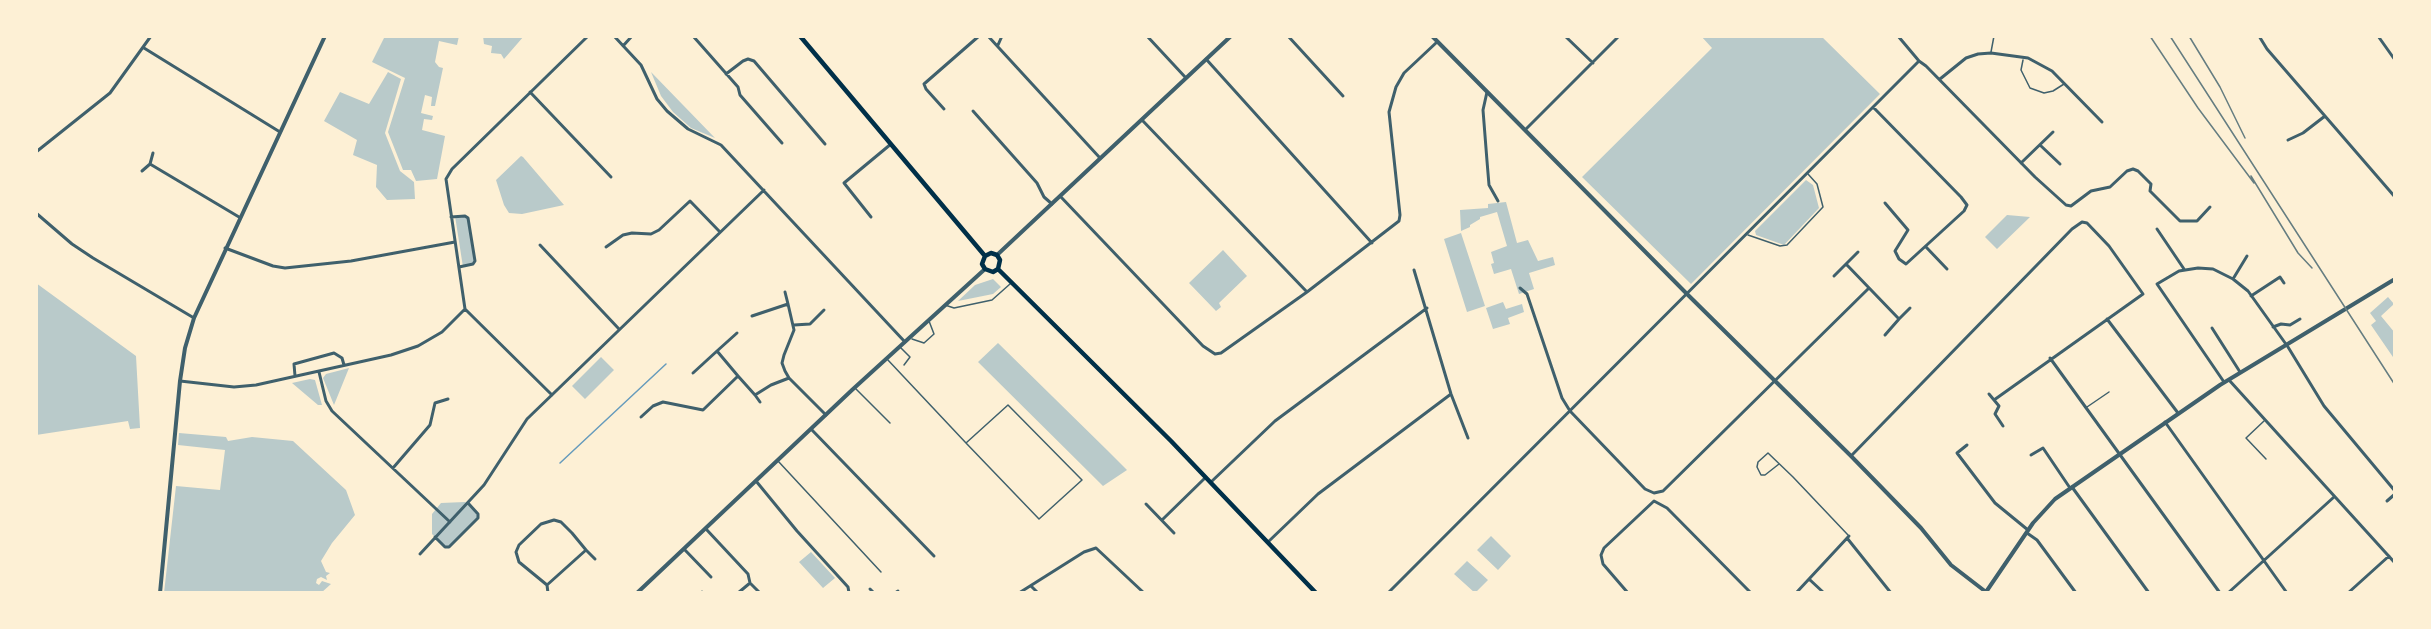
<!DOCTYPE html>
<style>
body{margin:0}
#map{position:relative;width:2431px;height:629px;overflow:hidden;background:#fdf0d5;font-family:"Noto Sans",sans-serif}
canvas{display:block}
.frame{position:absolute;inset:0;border:38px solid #fdf0d5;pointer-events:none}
</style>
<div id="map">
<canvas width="2431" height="629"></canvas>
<div class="frame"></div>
</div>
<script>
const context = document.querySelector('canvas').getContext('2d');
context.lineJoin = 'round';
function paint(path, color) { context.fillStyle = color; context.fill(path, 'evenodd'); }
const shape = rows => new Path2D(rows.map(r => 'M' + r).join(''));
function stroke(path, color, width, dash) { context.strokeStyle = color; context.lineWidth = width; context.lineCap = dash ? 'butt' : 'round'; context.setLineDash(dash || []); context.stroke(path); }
const green = shape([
 [385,36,459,36,457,45,439,41,435,62,439,67,443,68,435,106,431,106,432,97,425,95,421,113,433,116,432,120,424,119,422,130,445,136,437,179,416,181,411,170,403,170,388,132,405,78,372,62],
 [483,36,524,36,504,59,501,54,491,53,492,46,484,44],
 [1701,36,1821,36,1880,94,1691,284,1582,177,1712,48],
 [388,72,401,79,385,133,400,171,414,182,415,199,387,200,376,187,377,165,353,155,357,140,324,121,340,92,369,104],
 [651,72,715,138,691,128,673,112,661,96],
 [521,156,523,157,564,205,522,214,509,213,504,205,496,180],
 [1806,180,1813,185,1819,208,1784,245,1756,235,1755,231],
 [1506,202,1517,243,1528,240,1538,261,1553,257,1555,265,1529,273,1534,289,1519,294,1511,269,1494,274,1491,264,1494,263,1491,252,1507,246,1497,212,1480,217,1480,219,1470,225,1470,227,1461,231,1460,210,1488,208,1488,204],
 [465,215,468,218,475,260,472,265,463,267,455,216],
 [2007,215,2030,217,1997,249,1985,237],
 [1461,233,1485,306,1467,312,1444,239],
 [1223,250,1247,276,1219,303,1221,307,1216,311,1189,283],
 [993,279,1001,287,993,294,958,301,975,285],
 [36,283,136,356,140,428,130,429,128,421,36,435],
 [2388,297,2394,304,2381,316,2395,333,2395,360,2371,325,2376,321,2370,313],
 [1503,302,1506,309,1522,304,1524,312,1508,318,1510,324,1493,329,1486,308],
 [998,343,1107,450,1127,470,1103,486,978,362],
 [601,357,614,370,585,399,572,386],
 [349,368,334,405,323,378,326,374],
 [310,379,315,380,322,405,318,405,292,383],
 [179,433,226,437,228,441,252,437,293,441,346,490,355,515,332,543,321,561,326,572,330,573,326,576,327,580,321,577,317,579,316,583,319,585,322,581,331,584,321,593,164,593,176,486,220,490,225,450,178,445],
 [465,502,478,514,477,518,448,547,445,547,432,534,432,514,441,503],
 [1491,536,1511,556,1498,570,1477,550],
 [811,552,835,578,823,588,799,562],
 [1467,561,1488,580,1475,593,1454,574]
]);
const stream = shape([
 [560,463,666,364]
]);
const service = shape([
 [1991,52,1994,36],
 [2023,60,2021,70,2030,88,2044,93,2053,91,2064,84],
 [1748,235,1780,246,1787,245,1823,207,1817,184,1808,174],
 [945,305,954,308,992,300,1010,284],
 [912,339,924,343,934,334,929,321],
 [900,347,910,357,904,365],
 [887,359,966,443,1039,519,1082,480,1008,405,966,443],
 [855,388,890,423],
 [2087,407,2109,392],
 [2264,421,2246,438,2266,459],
 [778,461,881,572],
 [1779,464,1765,475,1761,475,1757,467,1758,462,1768,453,1793,477,1848,535]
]);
const minor = shape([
 [614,36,641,65,657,99,667,111,688,129,721,145,905,342],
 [693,36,738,87,740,95,782,143],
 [988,36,1100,158],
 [1147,36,1186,78],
 [1288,36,1343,96],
 [1565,36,1593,63],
 [1898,36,1919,61,1926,66,2035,177,2066,205,2071,206,2091,191,2110,187,2127,171,2133,169,2138,171,2151,184,2150,191,2180,221,2197,221,2210,207],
 [2259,36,2267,49,2395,197],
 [2378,36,2395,60],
 [998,45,1002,36],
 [623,46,632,36],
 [144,48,280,132],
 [1206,59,1372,243],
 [726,74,743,61,748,59,754,61,825,144],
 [1940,79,1966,58,1978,54,1991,53,2028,58,2052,71,2102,122],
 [530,92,611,177],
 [1487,92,1483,110,1487,161,1489,185,1498,201],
 [1873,107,1961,197,1967,205,1964,211,1906,264,1899,259,1895,251,1908,230,1885,203],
 [944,109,926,89,924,84,979,36],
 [973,111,1037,183,1044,197,1052,204],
 [1142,120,1307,292],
 [1525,130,1619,36],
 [2288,140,2303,133,2325,116],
 [2040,145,2060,164],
 [36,152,110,93,151,36],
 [2021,163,2053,132],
 [150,164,239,217],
 [142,171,150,164,153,153],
 [1060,196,1203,346,1215,354,1221,353,1307,292,1399,221,1400,215,1389,112,1396,87,1404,73,1437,42],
 [36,213,72,244,93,258,194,318],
 [451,217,465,216,468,218,475,261,473,264,459,267],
 [871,217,844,183,891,144],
 [2157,229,2184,269],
 [540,245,619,329],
 [606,247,623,235,632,233,651,234,659,230,690,201,720,232],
 [1926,247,1947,269],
 [225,248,273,266,285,268,351,261,455,242],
 [1846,264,1858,252],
 [1414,270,1451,394,1468,438],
 [1834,276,1846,264,1899,319,1910,308],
 [2233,279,2247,256],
 [1520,288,1527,294,1562,398,1570,411,1645,489,1654,493,1663,491,1869,288],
 [785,292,788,304],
 [2251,296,2280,277,2284,283],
 [752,316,788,304,794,330,784,355,782,363,785,371,789,378,826,415],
 [2107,319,2178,413],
 [794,325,810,324,824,310],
 [2273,327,2281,324,2290,325,2300,319],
 [2212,328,2240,372],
 [1885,335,1899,319],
 [717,351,737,333],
 [2050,358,2220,593],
 [319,372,326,401,332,411,450,522],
 [693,373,717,351,738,376],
 [295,376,294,364,334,353,342,358,344,365],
 [2229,380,2395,563],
 [180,381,234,387,256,385,391,355,418,346,442,332,465,309],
 [2224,382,2157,284,2179,271,2198,268,2213,269,2233,279,2248,291,2288,347,2324,406,2395,491],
 [1989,394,1994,400],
 [552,395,465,309,446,179,452,169,588,36],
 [755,395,760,402],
 [641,417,653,406,663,402,703,410,738,376,755,395,771,385,789,378],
 [2165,422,2287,593],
 [811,429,934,556],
 [1967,445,1957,453,1995,503,2028,530],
 [2031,455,2043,448,2070,488],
 [1851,456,2072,229,2082,222,2087,223,2109,246,2143,294,1994,400,1999,406,1995,414,2003,426],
 [393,468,430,425,435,403,448,399],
 [756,481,797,531,848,587,849,593],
 [1211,482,1275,421,1427,308],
 [2072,487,2149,593],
 [2387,501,2395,494],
 [1146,504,1174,533],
 [1162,520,1205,478],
 [706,529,748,574,750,583,760,593],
 [2027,533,2037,540,2076,593],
 [435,537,445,547,449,547,478,518,478,514,468,503],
 [1847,538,1891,593],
 [1268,542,1318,494,1451,394],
 [684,549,711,577],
 [586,550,595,559],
 [420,554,484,485,527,419,764,190],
 [1809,579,1824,593],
 [547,585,586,550,572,533,561,522,554,520,541,524,519,545,516,552,519,562,547,585,548,593],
 [1031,586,1038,593],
 [870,589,874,593],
 [702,592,703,593],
 [738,593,750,583],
 [895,593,898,591],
 [1019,593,1084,552,1096,548,1144,593],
 [1388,593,1919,61],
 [1628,593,1603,564,1601,555,1604,548,1654,501,1667,508,1751,593],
 [1796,593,1849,536],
 [2228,593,2334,497],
 [2348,593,2389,556]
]);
const tertiary = shape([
 [1432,36,1687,294,1851,456,1921,528,1951,565,1986,592],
 [997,255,1231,36],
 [1986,592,2033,523,2055,499,2220,385,2395,279],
 [160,593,180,381,185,348,194,318,325,36],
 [637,593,852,390,985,269]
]);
const primary = shape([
 [800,36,985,256],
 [985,256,982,264,985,269,993,272,998,269],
 [985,256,991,253,997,255,1000,260,998,269],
 [998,269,1171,441,1316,593]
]);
const rail = shape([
 [2150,36,2198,108,2254,183],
 [2170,36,2395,385],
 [2189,36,2220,87,2245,138],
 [2251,176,2298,253,2312,268]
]);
paint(green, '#b9caca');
stroke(stream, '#669bbc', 1.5);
stroke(service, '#3f606c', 1.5);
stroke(minor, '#3f606c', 3);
stroke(tertiary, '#3f606c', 4);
stroke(primary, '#003049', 4.5);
stroke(rail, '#657d81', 1.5);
</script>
